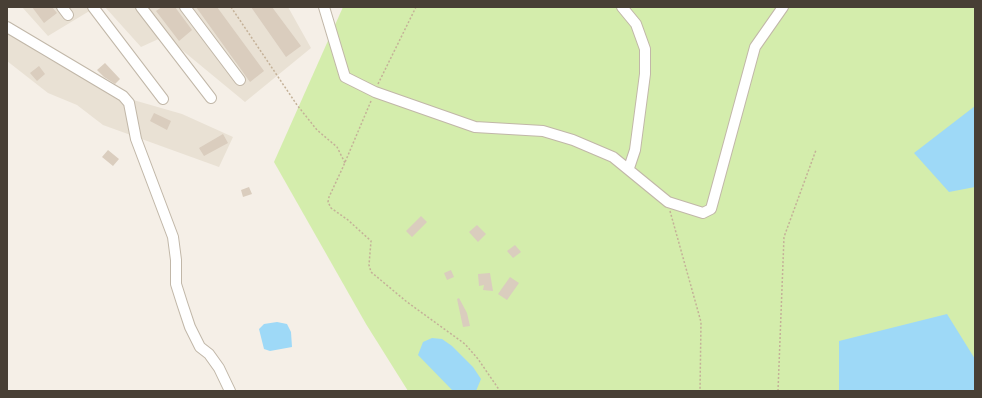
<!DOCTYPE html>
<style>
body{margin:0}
#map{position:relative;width:982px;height:398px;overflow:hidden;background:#f5efe7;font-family:"Titillium Web",sans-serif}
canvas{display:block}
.frame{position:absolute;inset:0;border:8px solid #483f35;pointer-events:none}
</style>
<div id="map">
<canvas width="982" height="398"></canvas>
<div class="frame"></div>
</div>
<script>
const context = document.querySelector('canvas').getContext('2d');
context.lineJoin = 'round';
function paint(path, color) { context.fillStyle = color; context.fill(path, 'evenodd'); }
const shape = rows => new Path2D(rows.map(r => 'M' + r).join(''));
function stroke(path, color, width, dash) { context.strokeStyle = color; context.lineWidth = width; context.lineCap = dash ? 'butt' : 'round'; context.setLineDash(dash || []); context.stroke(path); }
const residential = shape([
 [22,7,96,7,48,36],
 [105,7,288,7,311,48,245,102,165,36,141,47],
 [7,30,42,55,109,93,182,114,233,137,219,167,103,125,77,105,48,93,7,61]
]);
const green = shape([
 [343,7,975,7,975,391,408,391,366,324,274,162]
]);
const water = shape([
 [975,106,975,187,949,192,914,153],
 [947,314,975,359,975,391,839,391,839,341],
 [277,322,287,324,291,332,292,347,270,351,264,349,259,329,264,324],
 [432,338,442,339,452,346,473,367,481,379,476,391,453,391,418,355,423,342]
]);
const building = shape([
 [32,7,52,7,57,13,44,23],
 [162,7,175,7,192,30,179,41,156,11],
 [196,7,217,7,264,71,250,82],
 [251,7,272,7,301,46,286,57],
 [105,63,120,79,115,84,104,77,97,70],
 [39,66,45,74,37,81,30,73],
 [154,113,171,121,167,130,150,121],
 [223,134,228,143,204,156,199,148],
 [108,150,119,159,113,166,102,157],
 [249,187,252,194,243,197,241,190],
 [421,216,427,222,412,237,406,231],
 [477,225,486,234,478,242,469,232],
 [515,245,521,252,513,258,507,251],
 [451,270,454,277,447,280,444,273],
 [490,273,493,291,483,290,484,285,479,286,478,274],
 [510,277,519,283,507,300,498,294],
 [459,298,467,313,470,326,463,327,457,299]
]);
const path = shape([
 [231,7,297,105,317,130,337,147,345,163],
 [378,84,416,7],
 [371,101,343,167,329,197,328,202,331,208,348,220,371,241,369,265,371,272,407,302,465,344,478,359,500,391],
 [670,211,701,322,700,391],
 [778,391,784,237,816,150]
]);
const minor = shape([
 [62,7,68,15],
 [93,7,163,99],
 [141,7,211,98],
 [185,7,240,80],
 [324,7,345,77,375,92,475,127,543,131,573,140,613,157,668,202,703,213,711,209,755,47,783,7],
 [622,7,636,24,645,49,645,74,635,150,629,168],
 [7,27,123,96,129,103,136,139,173,237,176,260,176,284,182,303,190,327,200,347,209,354,219,368,230,391]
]);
paint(residential, '#e9e1d4');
paint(green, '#d4edac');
paint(water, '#9ed9f7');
paint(building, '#dacdbe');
stroke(minor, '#c1b7a8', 12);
stroke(path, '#c4b198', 1.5, [2, 2]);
stroke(minor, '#fff', 10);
</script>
